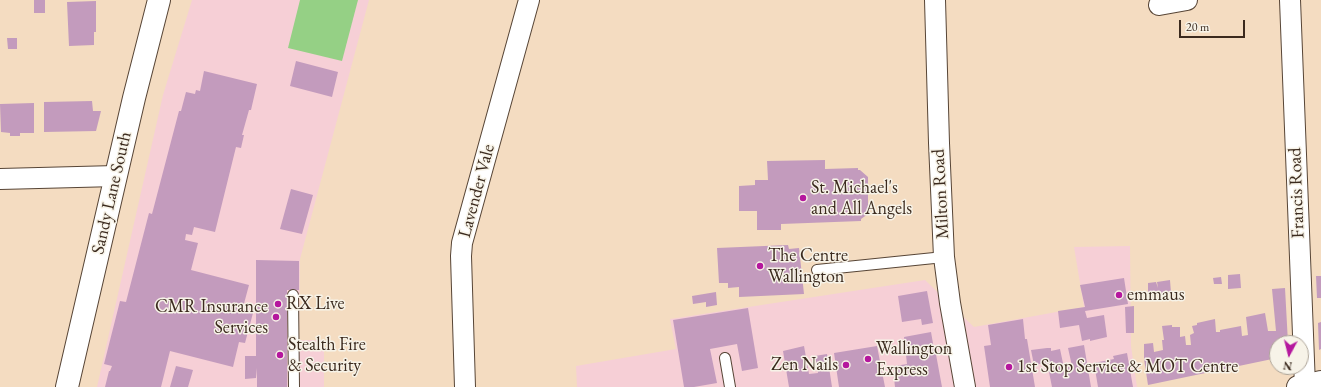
<!DOCTYPE html>
<style>
body{margin:0}
#map{position:relative;width:1321px;height:387px;overflow:hidden;background:#f4dcc1;font-family:"EB Garamond",serif}
canvas{display:block}
.north{position:absolute;left:1269px;top:335px;width:40px;height:40px;box-sizing:border-box;background:#f7f3e8;border:1px solid #aca397;border-radius:50%;rotate:187deg;font-size:11px;font-weight:700;line-height:16px;text-align:center;color:#3b2a1e}
.north::after{content:'';display:block;margin:auto;width:14px;height:18px;background:#b5179e;clip-path:polygon(50% 0,100% 100%,50% 72%,0 100%)}
.scale{position:absolute;left:1179px;top:20px;width:66px;height:18px;box-sizing:border-box;border:2px solid #3b2a1e;border-top:0;padding-left:5px;font-size:12px;line-height:14px;white-space:nowrap;color:#3b2a1e;-webkit-text-stroke:3px #f7f3e8;paint-order:stroke}
</style>
<div id="map">
<canvas width="1321" height="387"></canvas>
<div class="north">N</div>
<div class="scale">20 m</div>
</div>
<script>
const context = document.querySelector('canvas').getContext('2d');
context.lineJoin = 'round';
function paint(path, color) { context.fillStyle = color; context.fill(path, 'evenodd'); }
const shape = rows => new Path2D(rows.map(r => 'M' + r).join(''));
function stroke(path, color, width, dash) { context.strokeStyle = color; context.lineWidth = width; context.lineCap = dash ? 'butt' : 'round'; context.setLineDash(dash || []); context.stroke(path); }
function drawText(font, color, halo, rows, align = 'center') {
  context.font = font + ' "EB Garamond",serif'; context.lineWidth = 3; context.setLineDash([]); context.textBaseline = 'middle'; context.strokeStyle = halo; context.fillStyle = color; for (const [text, x, y, turn = 0] of rows) {
    context.save(); context.translate(x, y); context.rotate((+turn || 0) * Math.PI / 180); context.textAlign = isNaN(turn) ? turn : align; if (halo) context.strokeText(text, 0, 0); context.fillText(text, 0, 0); context.restore();
  }
}
const built = shape([
 [192,0,369,0,300,259,299,340,324,340,324,387,97,387,163,95],
 [1130,246,1131,346,1137,387,577,387,576,366,676,349,670,319,925,280,974,327,1084,307,1074,247]
]);
const green = shape([
 [300,0,358,0,342,61,288,48]
]);
const building = shape([
 [34,0,45,0,45,13,34,13],
 [96,1,96,32,94,32,94,45,69,46,67,2],
 [7,38,17,38,17,49,8,49],
 [296,61,338,72,332,97,290,86],
 [204,71,257,84,251,110,249,110,242,135,244,135,241,148,236,147,215,232,194,227,192,235,186,234,185,240,198,243,191,270,249,285,242,311,253,313,245,343,239,342,233,367,170,351,161,387,105,387,109,371,110,371,112,366,104,364,120,301,126,302,149,213,152,214,179,111,181,111,186,92,195,94,196,90,200,91],
 [92,101,93,111,101,111,96,131,44,132,44,102],
 [34,103,34,133,20,133,20,136,10,136,10,133,1,132,0,104],
 [825,160,825,169,858,168,858,170,860,170,868,177,868,214,861,219,861,221,781,224,781,230,757,230,757,211,739,211,739,186,755,185,755,180,768,180,767,161],
 [291,189,313,195,302,234,280,229],
 [788,245,789,249,799,248,804,294,739,297,739,287,728,288,728,283,719,283,717,248],
 [256,260,299,261,299,290,287,290,287,387,257,387,257,368,256,378,245,379,245,356,256,356],
 [1240,274,1241,288,1228,289,1228,275],
 [1316,276,1321,276,1321,298,1317,298],
 [1221,277,1222,284,1214,284,1213,278],
 [1124,278,1128,304,1085,311,1087,318,1104,315,1107,337,1090,341,1090,339,1082,341,1079,325,1060,328,1058,311,1085,307,1080,285],
 [1170,280,1171,293,1158,294,1158,292,1148,293,1148,283,1156,282,1158,288,1157,282],
 [1285,288,1288,343,1277,343,1277,358,1148,385,1144,359,1144,344,1153,343,1154,352,1163,350,1162,340,1164,340,1162,326,1172,325,1172,327,1180,327,1180,337,1185,336,1186,345,1191,345,1190,335,1194,333,1192,326,1197,325,1197,323,1215,319,1216,332,1220,332,1220,330,1241,326,1242,336,1248,335,1246,317,1265,313,1268,331,1276,331,1272,289],
 [927,291,933,323,922,325,921,319,902,322,898,296],
 [716,292,717,305,706,307,706,302,693,304,692,296],
 [1134,306,1134,333,1126,333,1125,307],
 [748,308,758,368,742,371,737,344,710,349,717,383,694,387,684,387,673,320],
 [1023,319,1025,339,1027,339,1035,387,990,387,984,346,991,345,988,325],
 [1321,322,1321,349,1319,350,1318,323],
 [931,332,934,349,935,349,942,387,895,387,894,378,897,378,895,366,907,364,904,337],
 [1084,345,1091,387,1052,387,1049,372,1047,372,1045,363,1034,365,1031,350,1047,348,1051,348,1051,351,1060,349,1064,368,1072,366,1068,348],
 [804,346,809,374,818,373,815,356,827,354,832,387,789,387,783,351],
 [877,346,885,387,839,387,834,353],
 [1127,353,1133,387,1098,387,1094,363,1114,359,1113,356],
 [176,366,193,370,188,387,170,387]
]);
const service = shape([
 [817,270,944,257],
 [293,295,294,387],
 [725,358,730,387]
]);
const minor = shape([
 [935,0,939,143,944,257,950,303,965,387],
 [1290,0,1305,386],
 [1159,5,1187,0],
 [0,179,116,176],
 [465,387,461,256,462,243,529,0]
]);
const secondary = shape([
 [67,387,134,98,159,0],
 [1298,387,1321,382]
]);
const markers = [
 [803,198,4,"#b5179e"],
 [760,266,4,"#b5179e"],
 [1119,295,4,"#b5179e"],
 [278,304,4,"#b5179e"],
 [276,317,4,"#b5179e"],
 [280,355,4,"#b5179e"],
 [868,359,4,"#b5179e"],
 [846,365,4,"#b5179e"],
 [1009,367,4,"#b5179e"]
];
const poiNames = [
 ["St. Michael's",811,188],
 ["and All Angels",811,209],
 ["The Centre",768,256],
 ["Wallington",768,277],
 ["emmaus",1127,295],
 ["RX Live",286,304],
 ["CMR Insurance",268,307,"right"],
 ["Services",268,328,"right"],
 ["Stealth Fire",288,345],
 ["& Security",288,366],
 ["Wallington",876,349],
 ["Express",876,370],
 ["Zen Nails",838,365,"right"],
 ["1st Stop Service & MOT Centre",1017,367]
];
const streetNames = [
 ["Lavender Vale",477,191,-75],
 ["Sandy Lane South",112,193,-77],
 ["Francis Road",1297,193,-92],
 ["Milton Road",941,194,-93]
];
paint(built, '#f6cfd6');
paint(green, '#95d085');
paint(building, '#c39bbd');
stroke(service, '#574536', 12);
stroke(minor, '#574536', 22);
stroke(secondary, '#574536', 24);
stroke(service, '#fff', 10);
stroke(minor, '#fff', 20);
stroke(secondary, '#fff', 22);
for (const [x, y, r, color] of markers) { const dot = new Path2D(); dot.arc(x, y, r, 0, 2 * Math.PI); context.fillStyle = color; context.fill(dot); stroke(dot, '#f7f3e8', 1.5); }
drawText('18px', '#3b2a1e', '#f7f3e8', poiNames, 'left');
drawText('18px', '#3b2a1e', '#f7f3e8', streetNames);
</script>
